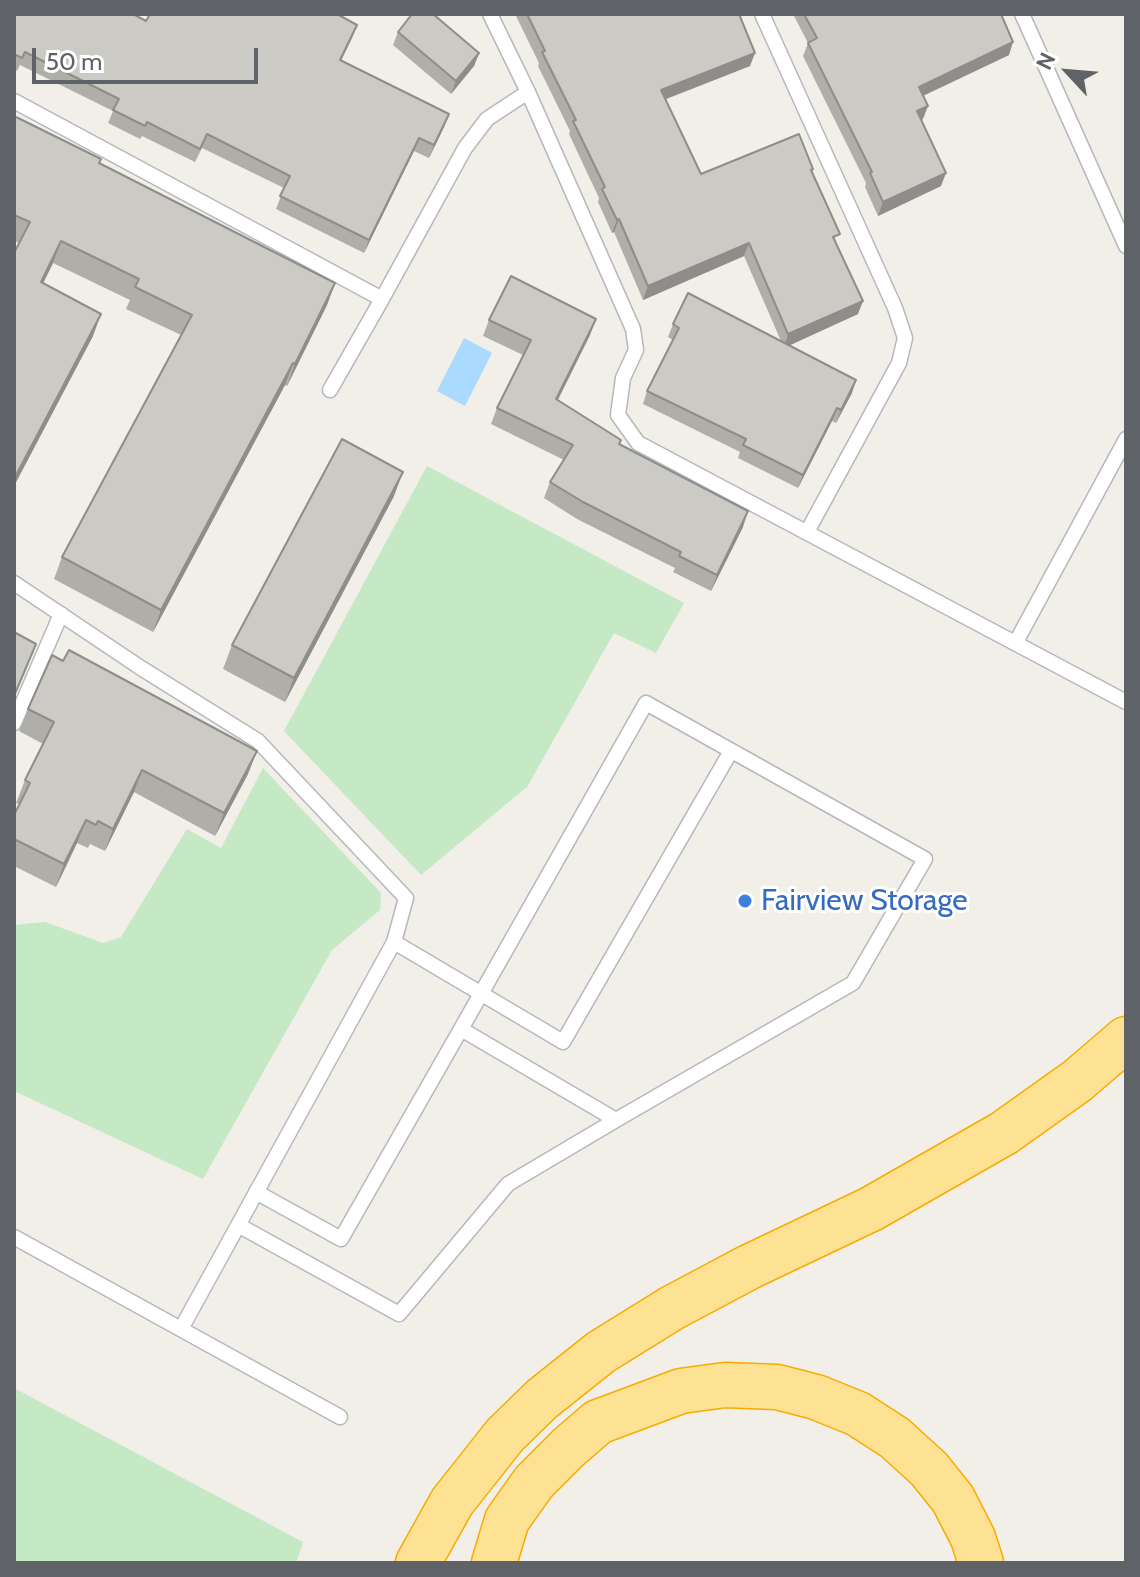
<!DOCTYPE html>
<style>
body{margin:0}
#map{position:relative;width:1140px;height:1577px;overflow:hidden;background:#f1efe8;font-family:Cabin,sans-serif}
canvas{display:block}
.frame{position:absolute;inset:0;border:16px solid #5f6368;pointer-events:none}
.north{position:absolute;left:1028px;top:32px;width:80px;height:80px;-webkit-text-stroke:6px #fff;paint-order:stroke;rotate:296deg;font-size:22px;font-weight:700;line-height:32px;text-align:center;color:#5f6368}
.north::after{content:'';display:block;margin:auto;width:28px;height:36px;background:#5f6368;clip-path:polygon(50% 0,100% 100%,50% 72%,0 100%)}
.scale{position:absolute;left:32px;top:48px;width:226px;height:36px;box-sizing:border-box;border:4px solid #5f6368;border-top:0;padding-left:10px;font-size:24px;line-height:28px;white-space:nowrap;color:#5f6368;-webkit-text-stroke:6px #fff;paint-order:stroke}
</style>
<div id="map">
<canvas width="1140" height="1577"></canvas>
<div class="frame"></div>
<div class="north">N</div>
<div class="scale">50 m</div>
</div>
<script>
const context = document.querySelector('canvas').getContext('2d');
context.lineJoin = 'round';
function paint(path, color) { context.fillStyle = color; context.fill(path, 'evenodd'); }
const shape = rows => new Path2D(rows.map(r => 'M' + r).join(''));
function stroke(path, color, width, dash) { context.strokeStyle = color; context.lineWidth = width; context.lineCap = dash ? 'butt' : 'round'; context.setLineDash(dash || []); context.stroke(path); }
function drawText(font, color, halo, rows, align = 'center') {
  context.font = font + ' Cabin,sans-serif'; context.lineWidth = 6; context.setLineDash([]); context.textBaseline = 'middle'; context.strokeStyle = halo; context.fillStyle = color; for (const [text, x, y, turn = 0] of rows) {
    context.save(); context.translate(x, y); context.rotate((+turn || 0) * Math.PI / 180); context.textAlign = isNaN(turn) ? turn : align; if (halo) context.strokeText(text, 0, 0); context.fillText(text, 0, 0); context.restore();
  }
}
const green = shape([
 [427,466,684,603,656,653,614,633,527,787,421,875,284,731],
 [263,768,381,893,380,910,332,950,203,1179,14,1091,14,925,45,922,103,943,121,937,187,829,221,848],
 [14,1388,303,1542,296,1563,14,1563]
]);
const water = shape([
 [464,338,492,353,465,406,437,391]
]);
const lane = shape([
 [762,14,895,308,905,338,899,363,807,532],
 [1022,14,1126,246],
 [528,92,633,329,636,350,623,378,618,415,638,443,1126,702],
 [14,101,382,299,465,148,487,119,528,92,490,14],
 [330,390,382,299],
 [14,583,141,668,258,741,406,898,394,942,563,1042,731,751],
 [1016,642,1126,439],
 [646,703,925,859,853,983,616,1120,461,1029,646,703],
 [14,723,61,614],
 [256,1192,341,1239,461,1029],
 [238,1225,399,1314,508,1184,616,1120],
 [14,1237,340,1417],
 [181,1329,394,942]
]);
const highway = shape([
 [418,1563,452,1502,505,1435,542,1399,601,1352,672,1308,749,1267,871,1209,1004,1133,1077,1081,1126,1039],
 [494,1563,507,1520,534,1482,568,1448,598,1422,681,1391,725,1385,777,1387,816,1397,858,1414,895,1438,929,1469,953,1499,973,1538,981,1563]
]);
const wall = shape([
 [14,14,146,21,357,25,341,60,449,114,444,127,429,158,414,151,364,253,276,209,284,188,202,148,195,162,142,136,140,139,108,123,113,111,20,65,17,71,14,69],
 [515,14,739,14,750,66,665,99,701,174,813,169,812,172,837,244,858,314,789,345,852,393,836,423,832,421,798,488,738,458,740,452,643,404,647,391,673,340,668,337,673,324,781,341,744,256,643,300,614,232,612,233,598,202,599,198,569,134,570,131,538,66,539,63],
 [793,14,1001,14,1009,55,923,96,923,119,921,120,941,186,878,216,865,187,866,183,803,56,808,43],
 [398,32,479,53,474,66,451,94,393,45],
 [14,116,100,164,335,283,327,305,287,386,285,385,153,632,54,579,62,557,181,335,126,309,130,300,53,263,43,283,93,336,14,486,19,243,14,241],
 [489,320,590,335,558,400,621,440,620,444,743,527,711,591,673,572,675,568,577,519,544,498,550,482,564,460,491,424,497,408,523,355,483,336],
 [394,496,285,702,223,669,232,645],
 [28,709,248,774,215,836,134,792,105,851,90,844,88,848,77,843,56,887,14,866,14,815,19,804,16,803,25,780,43,744,19,731]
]);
const shadedWall = shape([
 [357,25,352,38,335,73,340,60],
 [1013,42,1009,55,914,100,919,87],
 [479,53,474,66,451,94,456,81],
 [755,53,750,66,656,103,661,90],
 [928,106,923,119,912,124,917,111],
 [449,114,444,127,429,158,434,145],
 [419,138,414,151,364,253,369,240],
 [946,173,941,186,878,216,883,202],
 [619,219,614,232,612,233,617,220],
 [61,241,53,263,33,304,41,282],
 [749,243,744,256,643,300,648,286],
 [335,283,327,305,287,386,295,364],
 [863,301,858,314,784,348,788,334],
 [101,314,93,336,14,486,14,479],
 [596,319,590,335,550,415,556,399],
 [293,363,285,385,153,632,161,610],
 [856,380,852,393,836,423,841,410],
 [837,408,832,421,798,488,803,475],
 [403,472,394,496,285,702,294,678],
 [748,511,743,527,711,591,717,575],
 [257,751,248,774,215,836,224,813],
 [142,770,134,792,105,851,113,829],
 [86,820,77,843,56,887,64,864]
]);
const building = shape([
 [14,14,133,14,146,21,150,14,337,14,357,25,340,60,449,114,434,145,419,138,369,240,280,196,290,176,207,134,200,149,147,122,145,126,113,110,119,99,25,52,22,58,14,54,14,14],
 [412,14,433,14,479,53,456,81,398,32,412,14],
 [527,14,739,14,755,53,661,90,701,174,799,134,813,169,811,170,840,234,833,237,863,301,788,334,749,243,648,286,619,219,617,220,602,189,605,187,573,121,576,120,542,52,545,51,527,14],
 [804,14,1001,14,1013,42,919,87,928,106,917,111,946,173,883,202,870,173,872,172,808,43,817,38,804,14],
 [14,116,101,159,99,163,335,283,295,364,293,363,161,610,62,557,192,315,135,287,139,279,61,241,41,282,101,314,14,479,14,253,30,222,14,215,14,116],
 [511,276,596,319,556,399,621,440,619,444,748,511,717,575,679,556,681,552,583,502,550,482,573,445,497,408,531,340,489,320,511,276],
 [688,293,856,380,841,410,837,408,803,475,743,445,746,439,647,391,679,328,673,324,688,293],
 [342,439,403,472,294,678,232,645,342,439],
 [14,632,36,644,14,696,14,632],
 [69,650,257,751,224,813,142,770,113,829,98,821,96,825,86,820,64,864,14,839,14,815,30,783,25,780,54,722,28,709,52,655,63,661,69,650]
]);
const markers = [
 [745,901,8,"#3f7fe0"]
];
const shopNames = [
 ["Fairview Storage",761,901]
];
paint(green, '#c5e8c5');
paint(water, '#aadaff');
stroke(lane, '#b5b8bc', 17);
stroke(highway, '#f9ab00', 47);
stroke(lane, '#fff', 14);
stroke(highway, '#fde293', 44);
paint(wall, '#afaea9');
paint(shadedWall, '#8f8d8a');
paint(building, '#cccac5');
stroke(building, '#8f8d8a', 2);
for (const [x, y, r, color] of markers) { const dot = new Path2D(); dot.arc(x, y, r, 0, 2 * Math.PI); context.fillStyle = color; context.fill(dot); stroke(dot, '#fff', 3); }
drawText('30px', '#366cbe', '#fff', shopNames, 'left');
</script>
